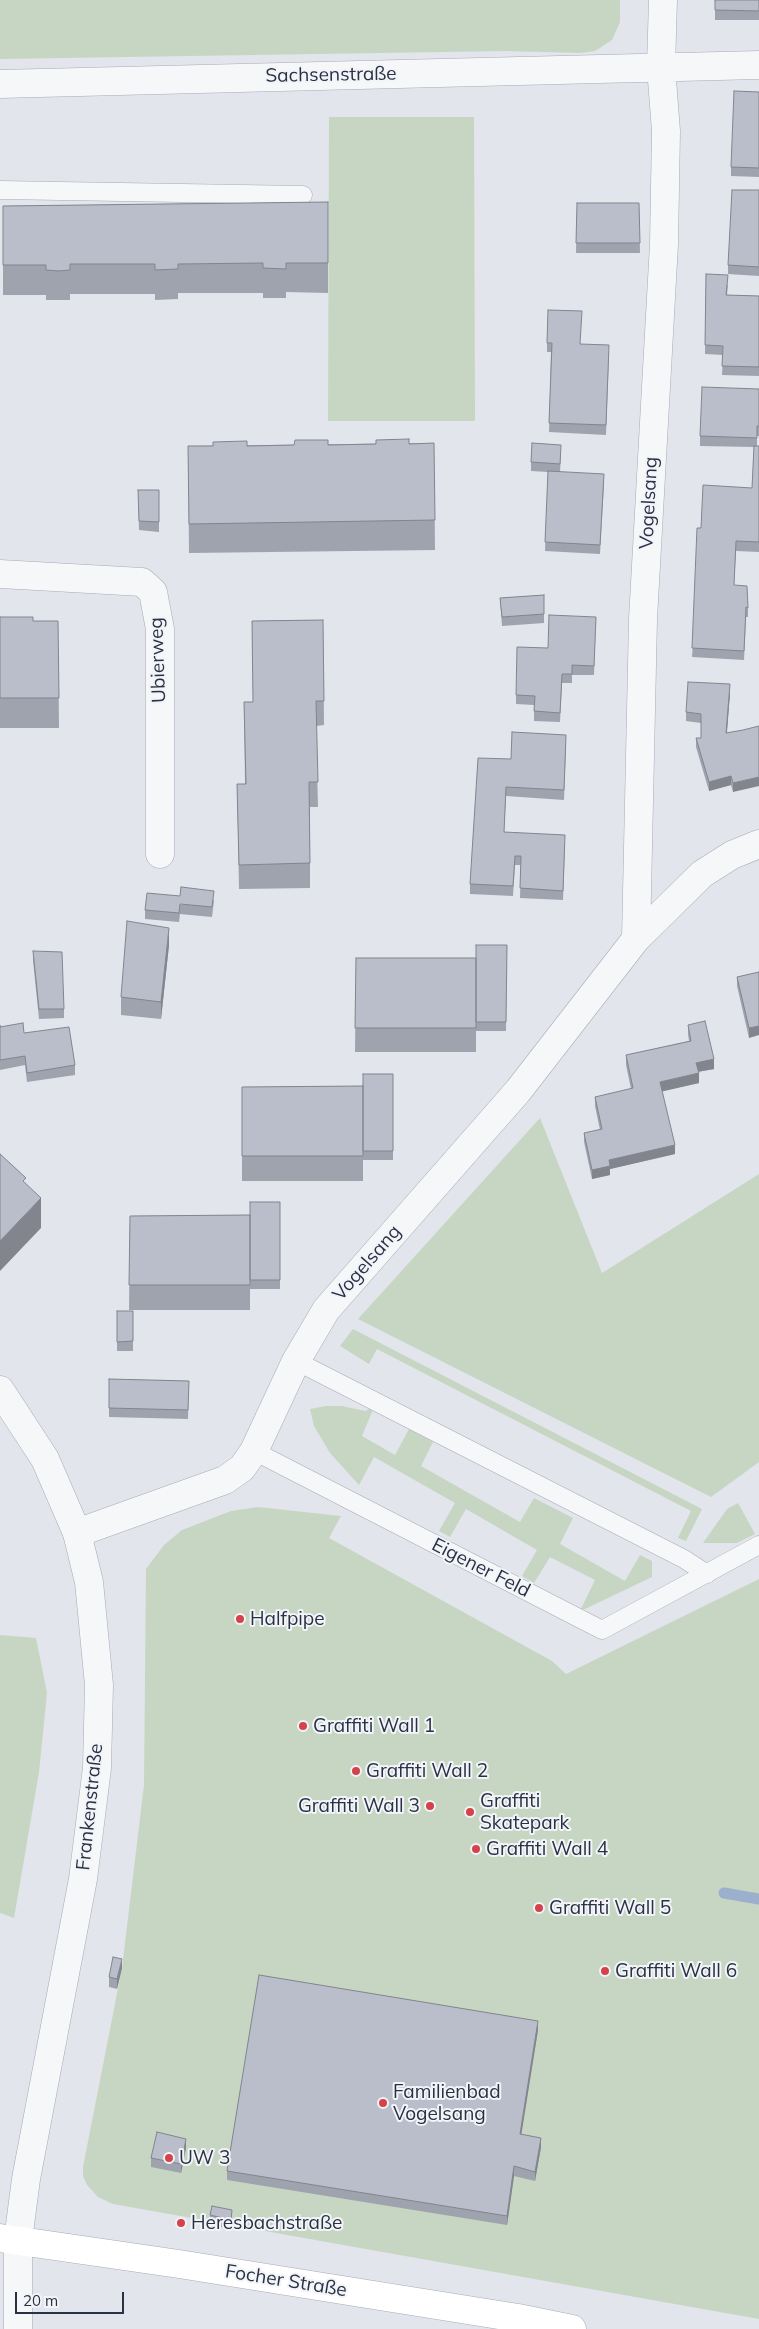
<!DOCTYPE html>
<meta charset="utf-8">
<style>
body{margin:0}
#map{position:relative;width:759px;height:2329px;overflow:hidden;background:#e2e5eb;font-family:Mulish,sans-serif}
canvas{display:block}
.scale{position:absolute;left:15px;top:2292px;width:109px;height:22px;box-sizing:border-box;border:2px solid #293145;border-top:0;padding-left:6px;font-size:15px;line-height:18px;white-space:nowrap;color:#293145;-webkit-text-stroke:4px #f2f4f8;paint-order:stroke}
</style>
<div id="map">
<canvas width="759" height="2329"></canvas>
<div class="scale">20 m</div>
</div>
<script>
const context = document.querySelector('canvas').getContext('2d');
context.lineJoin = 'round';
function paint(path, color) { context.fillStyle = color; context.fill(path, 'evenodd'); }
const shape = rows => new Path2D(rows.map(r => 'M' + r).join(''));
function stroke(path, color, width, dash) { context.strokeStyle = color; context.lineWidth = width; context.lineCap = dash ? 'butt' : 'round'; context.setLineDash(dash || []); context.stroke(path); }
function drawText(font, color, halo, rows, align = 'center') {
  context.font = font + ' Mulish,sans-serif'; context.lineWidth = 4; context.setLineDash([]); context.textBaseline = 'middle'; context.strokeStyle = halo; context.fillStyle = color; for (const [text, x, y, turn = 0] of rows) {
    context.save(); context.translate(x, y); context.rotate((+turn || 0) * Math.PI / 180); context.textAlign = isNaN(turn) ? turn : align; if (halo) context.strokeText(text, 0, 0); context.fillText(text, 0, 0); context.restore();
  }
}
const green = shape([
 [0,0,620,0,620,22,612,40,595,51,581,53,506,51,0,59],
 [329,117,474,117,475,421,328,421],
 [540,1118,602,1273,759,1174,759,1462,711,1497,358,1319],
 [353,1329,702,1509,686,1541,678,1538,691,1511,377,1349,369,1364,340,1346],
 [326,1406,342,1406,365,1411,374,1407,362,1436,395,1455,409,1429,433,1442,421,1466,520,1522,534,1498,573,1518,560,1544,625,1581,640,1555,652,1561,652,1577,585,1609,581,1609,595,1580,550,1557,534,1583,522,1576,537,1550,466,1509,450,1537,439,1531,455,1503,374,1457,359,1485,330,1453,314,1426,310,1409],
 [738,1503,755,1534,737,1543,703,1543,727,1509],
 [258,1507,341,1516,329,1538,552,1661,566,1674,759,1579,759,2319,113,2204,98,2197,87,2185,83,2176,83,2167,122,1968,144,1785,146,1569,164,1545,182,1530,231,1511],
 [0,1635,36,1638,47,1693,39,1772,14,1918,0,1913]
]);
const stream = shape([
 [724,1893,759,1899]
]);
const service = shape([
 [0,190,303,195],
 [296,1361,684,1559,707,1574],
 [254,1451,602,1630,759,1545]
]);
const minor = shape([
 [0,84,759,65],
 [0,574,142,582,153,592,160,629,160,854],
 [636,939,702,874,732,855,759,844],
 [77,1533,225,1480,242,1468,254,1451,296,1361,326,1310,518,1091,636,939,643,619,664,244,666,131,661,67,663,0],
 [18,2329,18,2240]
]);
const tertiary = shape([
 [0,1390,45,1459,77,1533,89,1582,99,1685,97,1768,83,1879,26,2179,18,2240]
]);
const secondary = shape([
 [0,2238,179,2264,518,2318,572,2329]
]);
const wall = shape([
 [715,0,759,0,759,20,715,20],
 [759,92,759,177,731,176,731,167],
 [759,190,759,276,728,274,728,265],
 [328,202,328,293,286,292,286,298,263,298,263,293,178,293,178,299,155,300,155,294,70,294,70,300,46,300,46,295,3,295,3,206],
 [577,203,639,203,640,253,576,253],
 [706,274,728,285,727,295,759,296,759,376,722,375,723,355,705,354],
 [547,343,581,344,609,354,606,435,549,432,551,352,547,352],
 [759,389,759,436,757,436,757,446,759,446,759,552,736,551,734,585,748,608,748,617,746,617,744,660,692,657,701,528,752,488,754,447,700,446,700,436],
 [434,443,435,550,189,553,188,446],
 [561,454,560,472,604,483,600,554,545,551,548,472,531,471,531,462],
 [138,490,159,490,159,532,139,530],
 [544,595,544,623,502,626,500,598],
 [0,617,33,621,58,621,59,728,0,728],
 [596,617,594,675,572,675,572,683,562,683,560,722,534,721,534,705,516,704,516,695,548,648],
 [323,620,324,725,316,726,318,807,310,807,310,888,239,889,237,784,245,784,244,702,253,702,252,621],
 [730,693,727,733,743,730,733,792,731,785,709,791,696,747,696,738,701,738,701,723,686,721,686,712],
 [566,744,564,800,506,796,504,832,565,844,563,900,520,898,521,865,515,865,513,896,470,894,470,884,511,759],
 [214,900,212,917,180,914,179,922,145,919,145,910],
 [169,945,161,1019,121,1015,121,997],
 [476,945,507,945,506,1031,476,1031],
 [33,951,64,1009,64,1018,39,1019,33,960],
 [356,958,476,958,476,1052,355,1052],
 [759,972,749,1038,737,986,737,977],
 [0,1025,0,1027,24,1033,75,1065,75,1075,27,1082,25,1065,0,1070],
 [688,1025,714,1069,698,1072,699,1083,662,1091,675,1154,610,1169,610,1175,592,1179,584,1142,584,1133,600,1130,595,1106,595,1097,631,1089,626,1065,626,1055,689,1041,688,1034],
 [393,1074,393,1160,363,1160,363,1181,242,1181,242,1087,363,1086],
 [250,1202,280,1202,280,1289,250,1289],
 [250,1215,250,1310,129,1310,130,1216],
 [117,1311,133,1311,133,1351,117,1351],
 [109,1379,189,1381,188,1419,109,1417],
 [122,1968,117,1989,109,1987,109,1977],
 [538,2030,521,2134,541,2147,535,2181,514,2176,507,2225,227,2180,227,2171],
 [186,2148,181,2173,151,2167,151,2158],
 [210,2215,232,2219,231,2229,210,2225]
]);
const shadedWall = shape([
 [730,684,730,693,726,742,726,733],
 [731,776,731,785,709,791,709,782],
 [759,777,759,786,733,792,733,783],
 [169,928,169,945,161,1019,161,1002],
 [759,1026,759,1035,749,1038,749,1028],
 [714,1059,714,1069,696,1072,696,1063],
 [699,1073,699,1083,660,1092,660,1082],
 [675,1145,675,1154,610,1169,610,1175,592,1179,592,1170,609,1160],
 [41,1198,41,1228,0,1271,0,1241],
 [122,1959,122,1968,117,1989,117,1979],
 [538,2021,538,2030,520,2143,520,2134],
 [541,2138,541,2147,535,2181,535,2172],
 [186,2139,186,2148,181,2173,181,2164],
 [514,2166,514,2176,507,2225,507,2216],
 [232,2210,232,2219,231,2229,231,2220]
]);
const building = shape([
 [715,0,759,0,759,11,715,10,715,0],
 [734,91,759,92,759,168,731,167,734,91],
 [732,190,759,190,759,267,728,265,732,190],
 [328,202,328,263,286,263,286,269,263,268,263,263,178,264,178,269,155,270,155,264,70,264,70,270,59,271,46,270,46,265,3,265,3,206,328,202],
 [577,203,639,203,640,243,576,243,577,203],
 [706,274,728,275,726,295,759,296,759,367,722,366,723,346,705,345,706,274],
 [548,310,582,311,580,344,609,345,606,425,549,423,552,343,547,343,548,310],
 [702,387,759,389,759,426,757,426,757,438,700,436,702,387],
 [409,439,409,444,434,443,435,520,189,524,188,446,213,446,213,442,247,441,247,446,294,445,295,440,328,440,328,445,376,444,376,440,409,439],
 [532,443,561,445,560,464,531,462,532,443],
 [754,446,759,446,759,542,736,541,734,585,747,586,748,608,746,607,744,651,692,648,697,528,701,528,703,485,752,488,754,446],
 [548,471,604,474,600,545,545,542,548,471],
 [138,490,159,490,159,522,139,521,138,490],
 [544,595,544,614,502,617,500,598,544,595],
 [549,615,596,617,594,666,572,665,572,674,562,674,560,713,534,711,535,696,516,695,517,647,548,648,549,615],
 [0,617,33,617,33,621,58,621,59,698,0,698,0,617],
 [323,620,324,701,316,701,318,782,309,782,310,863,239,865,237,784,246,784,244,702,253,702,252,621,323,620],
 [688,682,730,684,726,733,743,730,759,726,759,777,733,783,731,776,709,782,696,738,701,738,701,714,686,712,688,682],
 [512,732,566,735,564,790,506,787,504,832,565,835,563,891,520,888,521,856,515,856,513,886,470,884,478,758,511,759,512,732],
 [181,887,214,891,212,907,180,904,179,913,145,910,147,893,180,896,181,887],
 [127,921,169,928,161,1002,121,997,127,921],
 [476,945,507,945,506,1022,476,1022,476,945],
 [33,951,62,952,64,1009,39,1009,33,951],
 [356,958,476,958,476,1028,355,1028,356,958],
 [759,972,759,1026,749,1028,737,977,759,972],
 [705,1021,714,1059,696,1063,699,1073,660,1082,675,1145,609,1160,610,1166,592,1170,584,1133,602,1129,595,1097,633,1088,626,1055,691,1041,688,1025,705,1021],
 [23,1023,24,1033,69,1027,75,1065,27,1073,25,1056,0,1060,0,1025,0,1027,23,1023],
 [363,1074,393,1074,393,1151,363,1151,363,1074],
 [363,1086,363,1156,242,1156,242,1087,363,1086],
 [0,1154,26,1178,23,1181,41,1198,0,1241,0,1154],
 [250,1202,280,1202,280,1280,250,1280,250,1202],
 [250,1215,250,1285,129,1285,130,1216,250,1215],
 [117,1311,133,1311,133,1341,117,1342,117,1311],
 [109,1379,189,1381,188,1410,109,1408,109,1379],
 [113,1957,122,1959,117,1979,109,1977,113,1957],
 [259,1975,538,2021,520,2134,541,2138,535,2172,514,2166,507,2216,227,2171,259,1975],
 [157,2132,186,2139,181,2164,151,2158,157,2132],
 [212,2206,232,2210,231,2220,210,2215,212,2206]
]);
const markers = [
 [240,1619,5,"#d6424b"],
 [303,1726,5,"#d6424b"],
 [356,1771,5,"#d6424b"],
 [430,1806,5,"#d6424b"],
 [470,1812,5,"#d6424b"],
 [476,1849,5,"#d6424b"],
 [539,1908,5,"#d6424b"],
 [605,1971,5,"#d6424b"],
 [383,2103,5,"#d6424b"],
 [169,2158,5,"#d6424b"],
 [181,2223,5,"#d6424b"]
];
const streetNames = [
 ["Sachsenstraße",331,75,-1],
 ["Vogelsang",649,503,-87],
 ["Ubierweg",158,660,-92],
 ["Vogelsang",367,1263,-49],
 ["Eigener Feld",481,1568,27],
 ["Frankenstraße",90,1807,-84],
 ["Focher Straße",286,2281,9]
];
const poiNames = [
 ["Halfpipe",250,1619],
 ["Graffiti Wall 1",313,1726],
 ["Graffiti Wall 2",366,1771],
 ["Graffiti",480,1801],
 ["Skatepark",480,1823],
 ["Graffiti Wall 3",420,1806,"right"],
 ["Graffiti Wall 4",486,1849],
 ["Graffiti Wall 5",549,1908],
 ["Graffiti Wall 6",615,1971],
 ["Familienbad",393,2092],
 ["Vogelsang",393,2114],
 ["UW 3",179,2158],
 ["Heresbachstraße",191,2223]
];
paint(green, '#c6d6c3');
stroke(stream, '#9cafcd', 11);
stroke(service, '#a7abb6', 19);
stroke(minor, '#a7abb6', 29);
stroke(tertiary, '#a7abb6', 29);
stroke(secondary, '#a7abb6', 29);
stroke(service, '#f6f7f9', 18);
stroke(minor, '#f6f7f9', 28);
stroke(tertiary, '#f6f7f9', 28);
stroke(secondary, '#fff', 28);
paint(wall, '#9fa3ae');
paint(shadedWall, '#82858d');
paint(building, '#b9beca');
stroke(building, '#82858d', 1);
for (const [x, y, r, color] of markers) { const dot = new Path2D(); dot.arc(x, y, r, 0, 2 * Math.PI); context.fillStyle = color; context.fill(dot); stroke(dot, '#f2f4f8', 2); }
drawText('19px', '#293145', '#f2f4f8', streetNames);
drawText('19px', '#293145', '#f2f4f8', poiNames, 'left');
</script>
